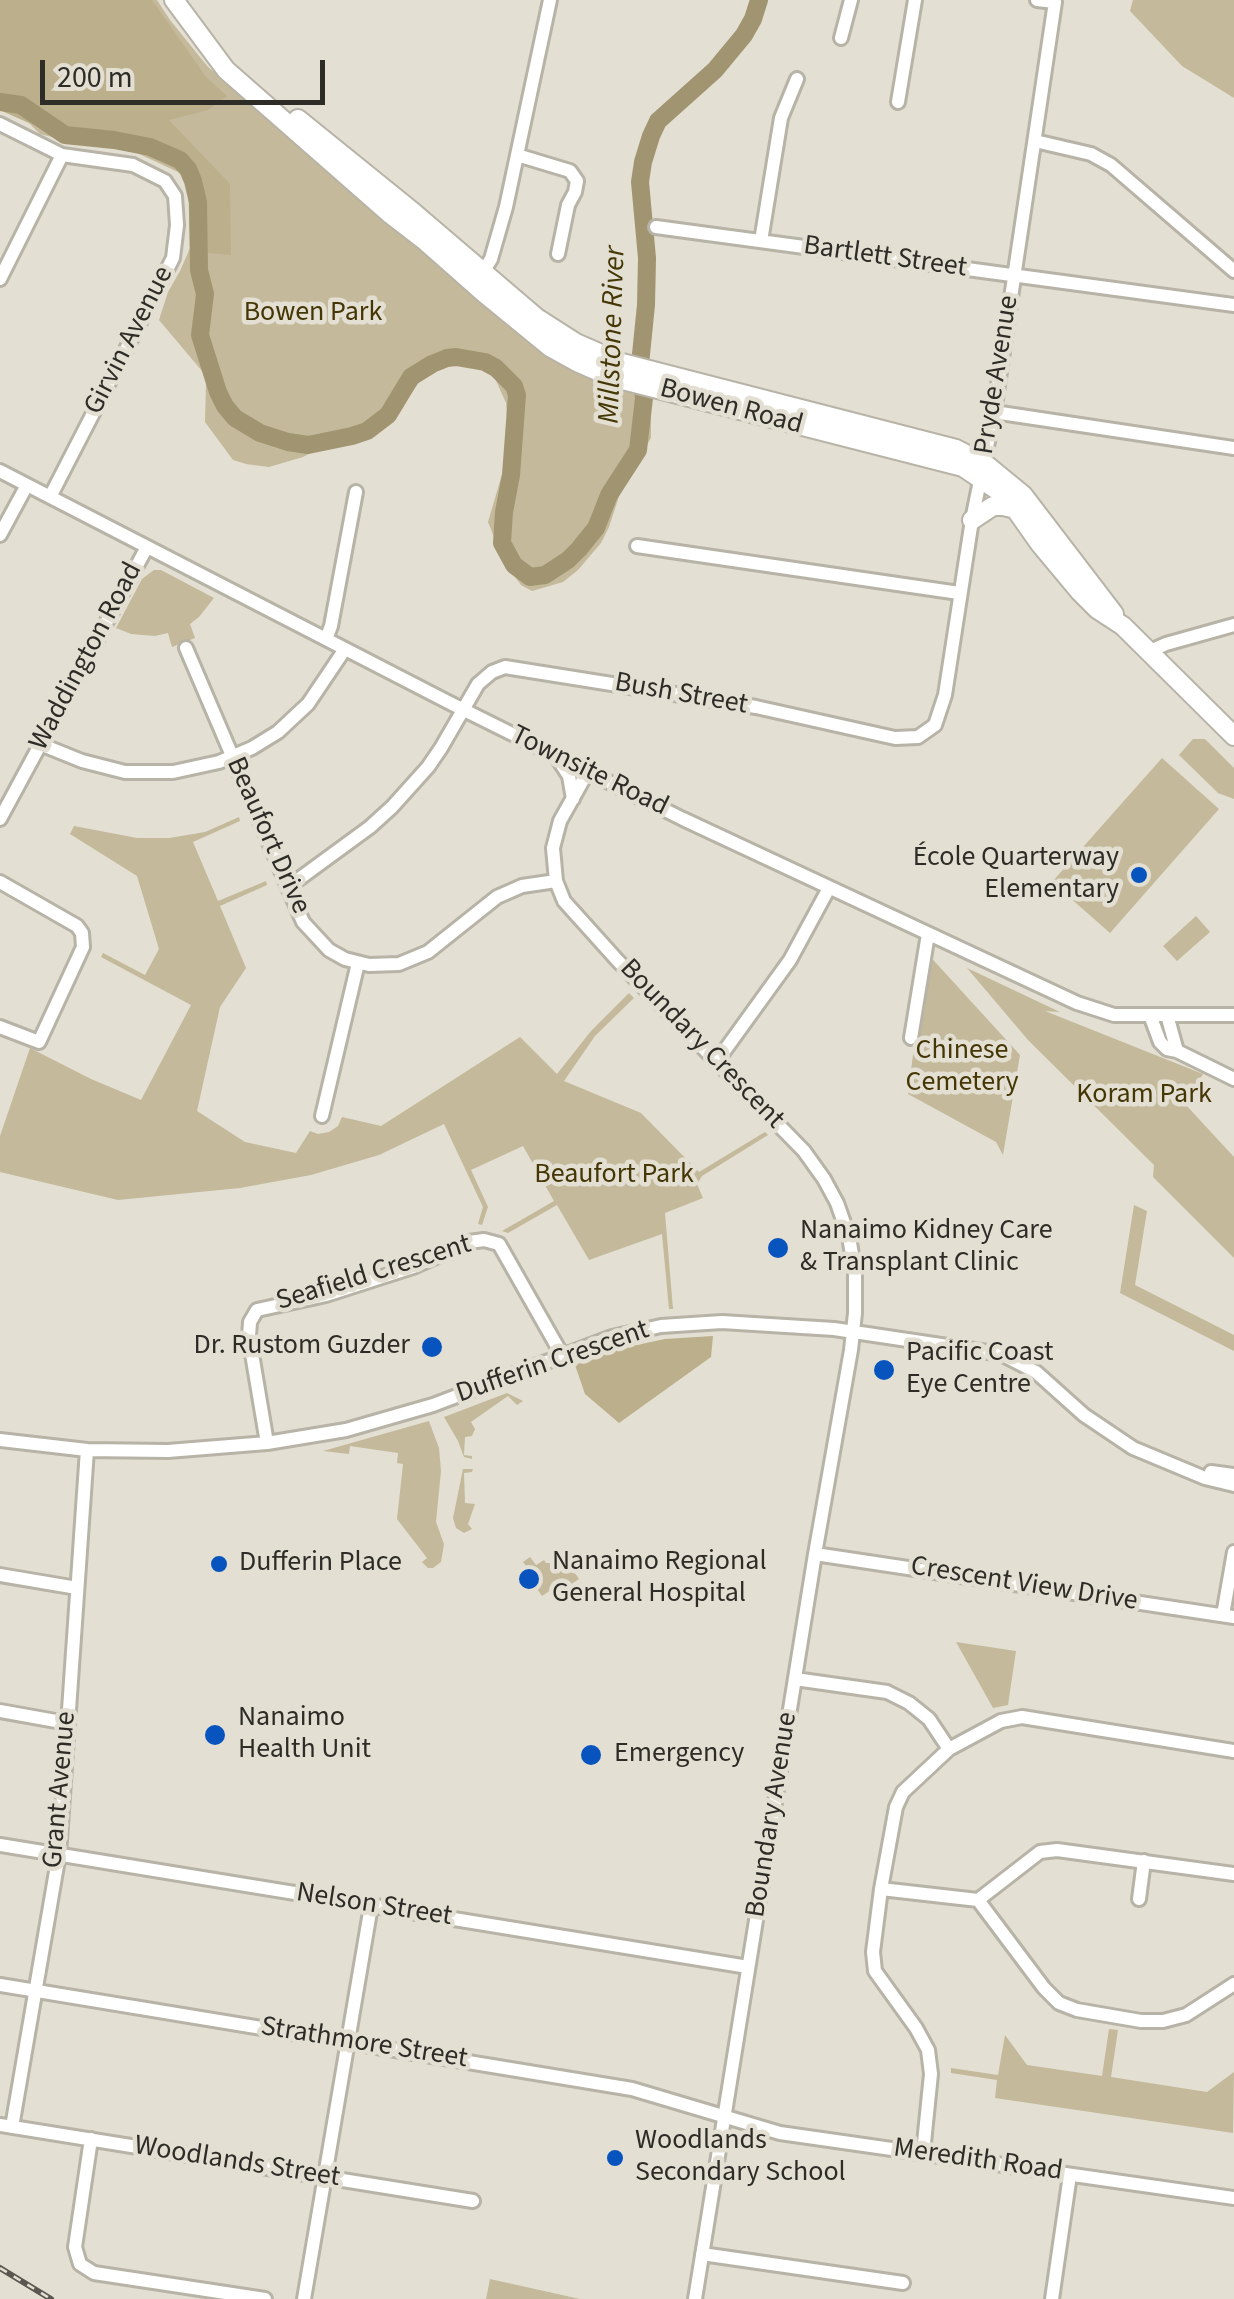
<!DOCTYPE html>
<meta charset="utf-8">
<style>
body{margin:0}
#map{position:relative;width:1234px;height:2299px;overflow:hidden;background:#e3dfd2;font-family:"Source Sans 3",sans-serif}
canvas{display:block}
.scale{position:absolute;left:40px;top:60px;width:285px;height:45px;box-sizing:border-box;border:5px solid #2e2c27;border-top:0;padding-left:12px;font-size:30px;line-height:35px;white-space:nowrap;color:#2e2c27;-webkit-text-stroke:8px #e3dfd2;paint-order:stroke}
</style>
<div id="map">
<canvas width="1234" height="2299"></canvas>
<div class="scale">200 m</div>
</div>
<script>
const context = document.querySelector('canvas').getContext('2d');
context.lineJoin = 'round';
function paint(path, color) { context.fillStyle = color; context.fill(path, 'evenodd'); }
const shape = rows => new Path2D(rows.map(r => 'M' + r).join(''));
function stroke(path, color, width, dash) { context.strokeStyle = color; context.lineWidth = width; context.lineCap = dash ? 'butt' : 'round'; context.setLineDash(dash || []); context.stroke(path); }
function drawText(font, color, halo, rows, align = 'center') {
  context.font = font + ' "Source Sans 3",sans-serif'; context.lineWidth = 9; context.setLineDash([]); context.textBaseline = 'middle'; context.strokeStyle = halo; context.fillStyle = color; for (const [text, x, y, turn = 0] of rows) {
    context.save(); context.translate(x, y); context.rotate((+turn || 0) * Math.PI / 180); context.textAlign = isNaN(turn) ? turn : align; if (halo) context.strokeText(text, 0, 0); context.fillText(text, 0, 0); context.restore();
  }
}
const green = shape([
 [0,0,157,0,170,20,208,67,286,128,454,271,651,387,651,438,623,484,609,527,601,543,578,570,563,582,532,591,521,585,504,562,488,522,505,464,508,432,506,403,494,376,486,368,476,362,455,356,445,358,424,375,406,401,396,410,366,429,331,442,303,457,269,467,246,464,233,460,205,422,206,382,202,371,159,320,168,292,180,271,190,248,188,182,178,172,122,146,99,141,75,142,52,137,40,134,29,123,0,110],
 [1133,0,1234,0,1234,98,1182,66,1130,11],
 [154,570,161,570,214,598,199,617,190,624,195,638,172,647,168,633,155,636,131,634,116,628,142,579],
 [1193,739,1205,739,1234,768,1234,799,1218,793,1179,755],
 [1162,758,1219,809,1110,933,1052,882],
 [239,817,240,821,193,842,218,901,266,881,267,885,220,906,246,968,220,1007,197,1111,245,1142,296,1153,310,1131,318,1134,329,1132,338,1126,342,1117,381,1126,520,1037,557,1074,591,1031,629,993,634,998,595,1036,564,1081,641,1113,699,1172,765,1132,768,1135,702,1176,697,1184,703,1198,665,1213,673,1309,669,1309,662,1234,589,1260,557,1205,508,1233,502,1231,554,1201,523,1146,471,1170,488,1207,482,1225,478,1224,483,1207,444,1124,379,1155,311,1175,240,1188,118,1200,0,1172,0,1136,30,1048,91,1079,141,1100,191,1005,101,957,103,953,145,975,159,949,137,876,70,834,74,826,137,838,169,838,205,832],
 [1196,916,1210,932,1177,961,1163,946],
 [926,952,1020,1055,1003,1155,996,1142,908,1094],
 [967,968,1060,1012,1045,1011,1203,1074,1186,1105,1234,1157,1234,1258,1153,1177,1154,1165,1028,1040],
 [1134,1205,1147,1211,1135,1285,1234,1335,1234,1351,1120,1293],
 [507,1393,523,1401,517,1405,508,1396,471,1422,475,1429,472,1436,465,1437,464,1455,472,1456,472,1459,464,1457,458,1441,444,1417],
 [429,1421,439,1448,441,1471,436,1522,444,1544,441,1562,433,1568,428,1568,422,1562,427,1558,397,1519,403,1464,397,1463,398,1453,350,1446,349,1454,323,1451],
 [463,1469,473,1469,472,1472,464,1473,465,1503,475,1504,468,1524,472,1529,464,1533,456,1528,453,1518],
 [530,1557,536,1565,544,1560,546,1563,551,1563,554,1558,559,1564,567,1561,579,1579,567,1587,561,1579,552,1585,554,1588,542,1596,523,1569,526,1566,523,1562],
 [956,1642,1016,1651,1008,1705,993,1708],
 [1109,2029,1118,2030,1111,2077,1207,2092,1234,2072,1233,2133,995,2098,997,2080,951,2073,951,2068,998,2075,1005,2035,1027,2065,1102,2076],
 [490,2279,580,2299,486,2299]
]);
const forest = shape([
 [0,0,152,0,206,77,227,96,208,110,169,120,230,184,231,255,207,253,192,221,186,175,118,137,43,129,0,110],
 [713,1336,711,1357,619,1423,585,1394,575,1365,618,1349,665,1339]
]);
const river = shape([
 [0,102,21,105,65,135,114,140,150,147,180,160,188,169,193,181,198,202,199,270,205,294,200,335,218,392,225,406,235,418,260,433,288,442,308,445,352,436,367,431,388,415,411,377,432,364,447,358,456,357,485,362,496,368,514,386,517,395,511,475,504,512,502,543,514,565,530,577,545,575,568,560,579,549,596,528,609,495,638,450,644,398,640,364,646,305,647,258,640,182,643,162,651,136,658,121,715,70,744,35,753,19,759,0]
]);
const minor = shape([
 [841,38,851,0],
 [898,102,915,0],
 [0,124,62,155,133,165,165,181,175,196,177,225,173,258,50,497],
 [1035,141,1091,154,1111,165,1234,271],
 [517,155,570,171,577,181,575,192,568,205,558,254],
 [656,227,1234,305],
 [761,241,781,118,797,79],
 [483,272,491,259,506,207,550,0],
 [0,279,62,155],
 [994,412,1234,448],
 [0,471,450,703,683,819,1077,1003,1114,1015,1234,1015],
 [0,535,27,485],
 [637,546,959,593],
 [326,639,331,626,356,492],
 [186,648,303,922,329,950,345,959,369,965,399,964,428,952,497,897,522,886,556,881],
 [1148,652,1166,644,1234,625],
 [40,744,82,761,125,772,173,772,219,762,252,748,278,732,294,717,308,704,345,649],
 [556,756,569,776,573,799],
 [588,771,560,821,553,848,556,881,564,901,618,961,804,1151,824,1179,837,1203,849,1237,855,1272,855,1313,851,1350,815,1554,695,2299],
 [0,819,147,547],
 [0,882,77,926,82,933,83,947,39,1042,0,1027],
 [288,887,370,827,392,807,428,767,441,748,478,684,492,672,505,667,756,707,895,738,918,737,935,725,945,695,972,520,994,412,1055,2,1037,0],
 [1150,1015,1160,1042,1167,1049,1177,1051,1234,1079],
 [1167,1015,1177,1051],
 [911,1038,928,934],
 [717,1061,790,960,829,888],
 [322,1116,358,963],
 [0,1440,87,1450,168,1451,267,1443,346,1430,433,1405,612,1337,661,1326,722,1322,834,1329,1001,1354,1036,1372,1084,1415,1133,1448,1205,1478,1234,1485],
 [267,1443,249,1336,250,1322,257,1310,326,1295,413,1267,469,1242,484,1240,499,1244,562,1355],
 [1211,1472,1234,1475],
 [815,1554,1234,1617],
 [0,1575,77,1588],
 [1223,1615,1234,1552],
 [795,1679,887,1692,909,1703,929,1719,949,1749],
 [0,1711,67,1723],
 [0,1845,748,1967],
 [881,1889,978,1900,1044,1988,1059,2003,1077,2010,1141,2021,1163,2021,1186,2015,1234,1984],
 [1139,1899,1144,1861],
 [978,1900,1040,1852,1057,1850,1234,1874],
 [0,1985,632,2089,780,2133,1234,2198],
 [0,2125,473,2201],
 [12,2127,59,1854,87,1450],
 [91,2139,75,2247,80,2264,94,2273,265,2299],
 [923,2153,931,2074,928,2050,916,2028,875,1971,873,1952,881,1889,896,1807,903,1792,949,1749,1001,1721,1022,1717,1234,1751],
 [702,2254,903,2283],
 [304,2299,371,1906],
 [1052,2299,1070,2175]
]);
const major = shape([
 [174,0,226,70,389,213,424,240,484,293,550,347,579,363,611,377,963,467,1000,492,1016,510,1040,544,1080,592,1097,609,1123,626,1234,736],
 [298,119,413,212,537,318,576,343,622,363,956,449,984,463,1023,495,1114,614],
 [972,520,993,506,1003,506,1016,509]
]);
const rail = shape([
 [0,2268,51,2299]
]);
const markers = [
 [1139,875,10,"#0854be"],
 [778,1248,12,"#0854be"],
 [432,1347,12,"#0854be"],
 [884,1370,12,"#0854be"],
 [219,1564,10,"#0854be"],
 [529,1579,12,"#0854be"],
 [215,1735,12,"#0854be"],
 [591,1755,12,"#0854be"],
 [615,2158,10,"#0854be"]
];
const streetNames = [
 ["Bartlett Street",885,258,8],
 ["Girvin Avenue",130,341,-63],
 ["Pryde Avenue",998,375,-81],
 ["Bowen Road",731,408,15],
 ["Waddington Road",87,657,-62],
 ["Bush Street",681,695,10],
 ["Townsite Road",589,772,26],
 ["Beaufort Drive",267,836,66],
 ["Boundary Crescent",701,1045,46],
 ["Seafield Crescent",374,1274,-17],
 ["Dufferin Crescent",553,1363,-19],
 ["Crescent View Drive",1024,1585,9],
 ["Grant Avenue",61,1790,-85],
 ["Boundary Avenue",773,1815,-81],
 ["Nelson Street",374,1906,9],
 ["Strathmore Street",364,2044,9],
 ["Meredith Road",978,2161,8],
 ["Woodlands Street",237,2163,9]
];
const parkNames = [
 ["Bowen Park",313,314],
 ["Chinese",962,1052],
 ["Cemetery",962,1084],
 ["Koram Park",1144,1096],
 ["Beaufort Park",614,1176]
];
const poiNames = [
 ["École Quarterway",1119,859,"right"],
 ["Elementary",1119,891,"right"],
 ["Nanaimo Kidney Care",800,1232],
 ["& Transplant Clinic",800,1264],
 ["Dr. Rustom Guzder",410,1347,"right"],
 ["Pacific Coast",906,1354],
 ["Eye Centre",906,1386],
 ["Nanaimo Regional",552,1563],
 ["General Hospital",552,1595],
 ["Dufferin Place",239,1564],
 ["Nanaimo",238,1719],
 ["Health Unit",238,1751],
 ["Emergency",614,1755],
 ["Woodlands",635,2142],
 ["Secondary School",635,2174]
];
const waterNames = [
 ["Millstone River",614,335,-88]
];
paint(green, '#c4b99b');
paint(forest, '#bcaf8b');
stroke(river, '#a19571', 18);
stroke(minor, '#b7b3a6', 18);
stroke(major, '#b7b3a6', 22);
stroke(minor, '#fff', 12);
stroke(major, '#fff', 18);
stroke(rail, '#5a5750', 6);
stroke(rail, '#e3dfd2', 2.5, [8]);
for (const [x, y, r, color] of markers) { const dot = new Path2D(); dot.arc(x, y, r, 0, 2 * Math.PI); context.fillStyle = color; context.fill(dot); stroke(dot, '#e3dfd2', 4); }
drawText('28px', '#2e2c27', '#e3dfd2', streetNames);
drawText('28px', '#453606', '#e3dfd2', parkNames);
drawText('28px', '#2e2c27', '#e3dfd2', poiNames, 'left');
drawText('italic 30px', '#443605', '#e3dfd2', waterNames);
</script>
